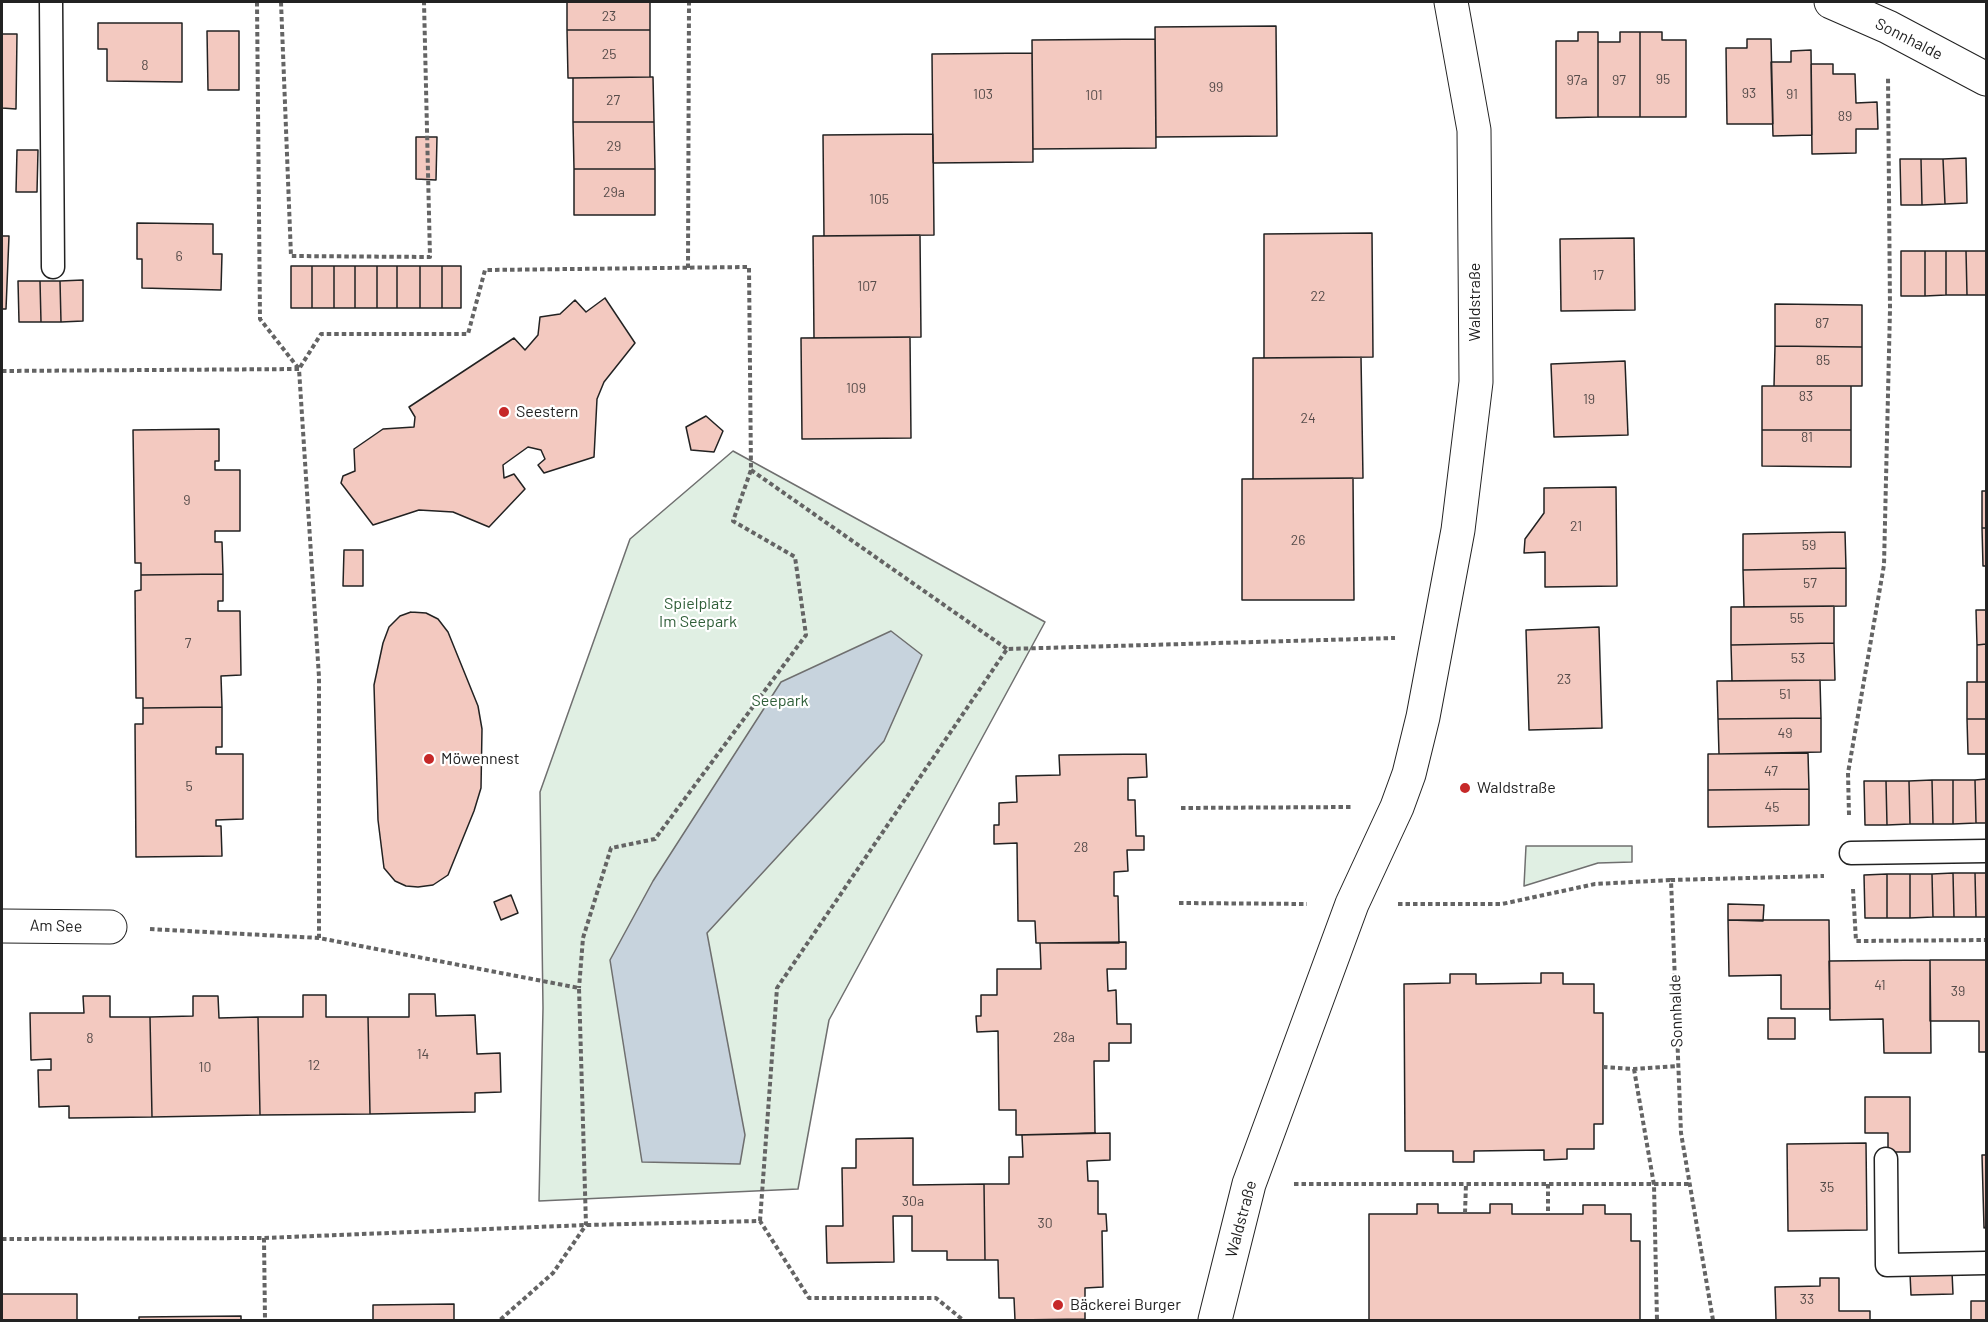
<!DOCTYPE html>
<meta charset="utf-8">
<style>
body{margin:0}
#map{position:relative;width:1988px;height:1322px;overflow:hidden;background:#fff;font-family:Barlow,sans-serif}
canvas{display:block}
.frame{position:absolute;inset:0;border:3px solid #222;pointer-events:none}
</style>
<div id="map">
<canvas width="1988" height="1322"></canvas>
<div class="frame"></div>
</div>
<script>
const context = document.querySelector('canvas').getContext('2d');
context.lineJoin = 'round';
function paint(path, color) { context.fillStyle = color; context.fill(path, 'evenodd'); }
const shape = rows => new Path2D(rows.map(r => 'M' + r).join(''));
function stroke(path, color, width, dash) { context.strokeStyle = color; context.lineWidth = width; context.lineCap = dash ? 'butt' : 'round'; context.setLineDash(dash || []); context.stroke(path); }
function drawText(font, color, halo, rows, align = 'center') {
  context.font = font + ' Barlow,sans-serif'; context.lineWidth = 4.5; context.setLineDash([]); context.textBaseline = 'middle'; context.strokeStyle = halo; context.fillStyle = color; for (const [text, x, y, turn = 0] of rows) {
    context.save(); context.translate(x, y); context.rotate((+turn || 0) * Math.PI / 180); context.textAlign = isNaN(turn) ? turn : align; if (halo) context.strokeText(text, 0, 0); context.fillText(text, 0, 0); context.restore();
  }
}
const green = shape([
 [733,451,1045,622,829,1020,798,1189,539,1201,543,1008,540,792,630,539,733,451],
 [1526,846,1632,846,1632,862,1598,863,1524,886,1526,846]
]);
const water = shape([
 [891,631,922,655,884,741,707,933,745,1135,740,1164,642,1162,610,960,653,881,781,682,891,631]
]);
const building = shape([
 [567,2,650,2,650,30,567,30,567,2],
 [98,23,182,23,182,82,107,81,107,49,98,49,98,23],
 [1276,26,1277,136,1156,137,1155,27,1276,26],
 [567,30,650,30,650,77,568,78,567,30],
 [207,31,239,31,239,90,208,90,207,31],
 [1578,32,1598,32,1598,117,1556,118,1556,41,1578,41,1578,32],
 [1620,32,1640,32,1640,117,1598,117,1598,42,1620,42,1620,32],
 [1640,32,1662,32,1662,40,1686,40,1686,117,1640,117,1640,32],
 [2,34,17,34,16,109,2,108,2,34],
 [1155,39,1156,148,1033,149,1032,40,1155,39],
 [1747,39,1771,39,1773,124,1727,124,1726,48,1747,48,1747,39],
 [1811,50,1812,135,1773,136,1771,62,1791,62,1791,51,1811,50],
 [1032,53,1033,162,933,163,932,54,1032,53],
 [1811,64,1833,64,1833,74,1855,74,1856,103,1877,102,1878,129,1856,129,1856,153,1812,154,1811,64],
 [650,77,653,77,654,122,573,122,573,78,650,77],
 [573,122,654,122,655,169,574,169,573,122],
 [933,134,934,235,824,236,823,135,933,134],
 [416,137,437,137,436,180,416,179,416,137],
 [17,150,38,150,37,192,16,192,17,150],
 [1966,158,1967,203,1945,204,1943,159,1966,158],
 [1900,159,1921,159,1922,205,1901,205,1900,159],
 [1921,159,1943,159,1945,204,1922,205,1921,159],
 [574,169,655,169,655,215,574,215,574,169],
 [137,223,213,224,213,254,222,254,221,290,142,288,142,259,137,259,137,223],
 [1372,233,1373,357,1264,358,1264,234,1372,233],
 [920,235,921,337,814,338,813,236,920,235],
 [2,236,9,236,6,309,2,309,2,236],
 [1634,238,1635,310,1561,311,1560,239,1634,238],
 [1901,251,1925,251,1925,296,1901,296,1901,251],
 [1925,251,1946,251,1946,295,1925,296,1925,251],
 [1946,251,1966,251,1967,295,1946,295,1946,251],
 [1966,251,1986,251,1986,295,1967,295,1966,251],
 [291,266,312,266,312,308,291,308,291,266],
 [312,266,334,266,334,308,312,308,312,266],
 [334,266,355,266,355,308,334,308,334,266],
 [355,266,377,266,377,308,355,308,355,266],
 [377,266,397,266,397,308,377,308,377,266],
 [397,266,420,266,420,308,397,308,397,266],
 [420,266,442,266,442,308,420,308,420,266],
 [442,266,461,266,461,308,442,308,442,266],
 [83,280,83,321,61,322,60,281,83,280],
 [18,281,40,281,41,322,19,322,18,281],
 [40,281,60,281,61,322,41,322,40,281],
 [605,298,635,343,604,382,597,399,594,457,544,473,538,465,545,459,541,450,528,447,503,465,504,478,514,474,525,489,489,527,453,512,419,510,373,525,341,483,343,476,355,471,354,449,383,429,414,427,415,417,409,407,514,338,525,350,538,335,540,317,560,314,575,300,586,312,605,298],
 [1775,304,1862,305,1862,347,1775,346,1775,304],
 [910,337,911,438,802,439,801,338,910,337],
 [1775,346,1862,347,1862,386,1774,386,1775,346],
 [1361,357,1363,478,1253,479,1253,358,1361,357],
 [1625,361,1628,435,1554,437,1551,364,1625,361],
 [1762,386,1851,386,1851,430,1762,430,1762,386],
 [706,416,723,431,714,452,691,450,686,427,706,416],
 [219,429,219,461,215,461,215,470,240,470,240,531,215,531,215,542,222,542,223,574,141,575,141,563,135,563,133,430,219,429],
 [1762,430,1851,430,1851,467,1762,466,1762,430],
 [1353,478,1354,600,1242,600,1242,479,1353,478],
 [1616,487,1617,586,1545,587,1545,552,1524,553,1525,539,1544,513,1544,488,1616,487],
 [1982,491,1986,491,1986,528,1982,528,1982,491],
 [1982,528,1986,528,1986,566,1983,566,1982,528],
 [1845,532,1846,568,1743,570,1743,534,1845,532],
 [344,550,363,550,363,586,343,586,344,550],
 [1846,568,1846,606,1744,607,1743,570,1846,568],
 [223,574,223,601,218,601,218,611,240,611,241,675,221,676,222,707,143,708,143,698,136,698,135,591,141,590,141,575,223,574],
 [1834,606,1834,643,1731,645,1731,607,1834,606],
 [1976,610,1986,610,1986,644,1977,645,1976,610],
 [411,612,426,613,438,619,448,632,478,706,482,729,481,788,474,811,448,875,433,885,418,887,406,886,395,881,384,868,378,820,374,685,383,643,389,627,400,616,411,612],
 [1599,627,1602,728,1529,730,1526,630,1599,627],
 [1834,643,1835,680,1732,681,1731,645,1834,643],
 [1986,644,1986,682,1977,682,1977,645,1986,644],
 [1820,680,1821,718,1718,719,1717,681,1820,680],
 [1967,682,1986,682,1986,719,1967,719,1967,682],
 [222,707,222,747,216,747,216,754,243,754,243,819,216,820,216,826,221,826,222,856,136,857,135,724,143,724,143,708,222,707],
 [1821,718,1821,752,1719,754,1718,719,1821,718],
 [1967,719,1986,719,1986,754,1968,754,1967,719],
 [1808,753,1809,789,1708,790,1708,754,1808,753],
 [1146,754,1147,777,1128,778,1128,800,1135,800,1136,836,1144,836,1144,850,1127,850,1128,871,1114,872,1114,896,1118,896,1119,943,1036,943,1035,921,1018,921,1017,843,994,844,994,825,999,825,999,803,1017,802,1016,776,1060,775,1059,755,1146,754],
 [1986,779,1986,823,1976,823,1975,780,1986,779],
 [1932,780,1953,780,1953,824,1933,824,1932,780],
 [1932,780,1933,824,1910,824,1909,781,1932,780],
 [1953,780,1975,780,1976,823,1953,824,1953,780],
 [1864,781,1886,781,1887,825,1865,825,1864,781],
 [1886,781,1909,781,1910,824,1887,825,1886,781],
 [1809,789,1809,825,1708,827,1708,790,1809,789],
 [1953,873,1954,917,1933,917,1932,874,1953,873],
 [1953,873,1975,873,1976,917,1954,917,1953,873],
 [1975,873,1986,873,1986,917,1976,917,1975,873],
 [1887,874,1887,918,1865,918,1864,875,1887,874],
 [1887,874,1910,874,1910,918,1887,918,1887,874],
 [1910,874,1932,874,1933,917,1910,918,1910,874],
 [511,895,518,913,501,920,494,902,511,895],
 [1728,904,1764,905,1763,921,1728,920,1728,904],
 [1728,920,1829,920,1830,1009,1781,1009,1781,975,1729,976,1728,920],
 [1126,942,1126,969,1107,969,1108,991,1116,990,1117,1024,1131,1024,1131,1043,1109,1043,1109,1061,1094,1061,1095,1133,1016,1135,1016,1110,999,1110,998,1031,977,1032,976,1016,981,1016,981,995,997,995,997,969,1041,969,1040,943,1126,942],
 [1930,960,1986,960,1986,1052,1979,1052,1979,1021,1930,1021,1930,960],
 [1930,960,1931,1053,1884,1053,1883,1019,1830,1020,1829,961,1930,960],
 [1541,973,1563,973,1563,984,1594,984,1594,1013,1603,1013,1603,1124,1594,1124,1594,1149,1567,1149,1567,1159,1544,1160,1544,1150,1474,1151,1474,1162,1453,1162,1453,1151,1405,1151,1404,984,1450,983,1450,974,1476,974,1476,984,1541,983,1541,973],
 [409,994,435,994,436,1016,475,1015,477,1054,500,1053,501,1092,475,1093,475,1112,370,1114,368,1017,409,1017,409,994],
 [303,995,326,995,326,1017,368,1017,370,1114,260,1115,258,1017,303,1017,303,995],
 [83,996,110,996,110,1017,150,1017,152,1117,69,1118,69,1106,39,1107,38,1070,51,1070,51,1059,31,1060,30,1013,84,1013,83,996],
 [193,996,218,996,219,1018,258,1017,260,1115,152,1117,150,1017,193,1016,193,996],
 [1768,1018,1795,1018,1795,1039,1768,1039,1768,1018],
 [1865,1097,1910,1097,1910,1152,1888,1152,1888,1133,1865,1133,1865,1097],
 [1110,1133,1110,1160,1087,1161,1088,1181,1098,1181,1098,1214,1106,1214,1107,1231,1102,1231,1103,1287,1085,1288,1085,1319,1015,1320,1014,1298,999,1298,998,1260,985,1260,984,1184,1009,1184,1009,1157,1023,1157,1022,1135,1110,1133],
 [913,1138,913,1185,984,1184,985,1260,947,1260,947,1251,912,1251,912,1216,893,1216,894,1262,827,1263,826,1226,843,1226,842,1168,856,1168,856,1139,913,1138],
 [1866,1143,1867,1230,1788,1231,1787,1144,1866,1143],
 [1982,1155,1986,1155,1986,1227,1984,1228,1982,1155],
 [1417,1204,1438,1204,1438,1213,1490,1213,1490,1204,1512,1204,1512,1214,1583,1214,1583,1205,1605,1205,1605,1214,1631,1214,1631,1241,1640,1241,1640,1320,1369,1320,1369,1214,1417,1214,1417,1204],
 [1952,1272,1953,1294,1911,1295,1910,1274,1952,1272],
 [1820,1278,1839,1278,1839,1311,1870,1311,1870,1320,1776,1320,1775,1287,1820,1286,1820,1278],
 [2,1294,77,1294,77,1320,2,1320,2,1294],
 [1971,1301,1986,1301,1986,1320,1971,1320,1971,1301],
 [454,1304,454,1320,373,1320,373,1305,454,1304],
 [241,1316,241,1320,139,1320,139,1317,241,1316]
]);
const path = shape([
 [257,2,260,319,299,369,321,334,468,334,485,270,749,267,751,470,733,521,795,557,806,635,655,839,611,848,583,938,579,988],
 [281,2,291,256,430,257,424,2],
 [688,268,689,2],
 [2,371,299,369,319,677,319,938],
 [751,470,1007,649],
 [1181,808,1351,807],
 [1849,815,1848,773,1884,565,1890,309,1888,76],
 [1853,889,1856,941,1986,940],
 [1179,903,1307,904],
 [1398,904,1502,904,1595,884,1671,880],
 [150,929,319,938,579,988,586,1225,553,1273,500,1320],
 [1603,1067,1634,1069,1678,1066],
 [1634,1069,1654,1185,1657,1320],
 [1294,1184,1690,1184],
 [1548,1184,1548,1214],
 [1465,1213,1466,1184],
 [760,1221,777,988,1007,649,1395,638],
 [264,1238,265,1320],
 [2,1239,264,1238,586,1225,760,1221,809,1298,936,1298,963,1320],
 [1713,1320,1681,1133,1671,880,1824,876]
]);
const lane = shape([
 [51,2,53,267],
 [1851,853,1986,851],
 [1886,1159,1887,1265,1986,1263]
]);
const street = shape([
 [1831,2,1888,27,1986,79],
 [2,926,110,927],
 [1215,1320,1249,1184,1352,904,1397,807,1409,774,1423,717,1458,530,1476,382,1474,130,1451,2]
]);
const markers = [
 [504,412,6,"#c62828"],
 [429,759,6,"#c62828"],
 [1465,788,6,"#c62828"],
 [1058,1305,6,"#c62828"]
];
const numberNames = [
 ["23",609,16],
 ["25",609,54],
 ["8",145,65],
 ["95",1663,79],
 ["97a",1577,80],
 ["97",1619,80],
 ["99",1216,87],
 ["93",1749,93],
 ["103",983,94],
 ["91",1792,94],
 ["101",1094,95],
 ["27",613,100],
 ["89",1845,116],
 ["29",614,146],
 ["29a",614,192],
 ["105",879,199],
 ["6",179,256],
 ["17",1598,275],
 ["107",867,286],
 ["22",1318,296],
 ["87",1822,323],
 ["85",1823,360],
 ["109",856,388],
 ["83",1806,396],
 ["19",1589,399],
 ["24",1308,418],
 ["81",1807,437],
 ["9",187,500],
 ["21",1576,526],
 ["26",1298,540],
 ["59",1809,545],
 ["57",1810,583],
 ["55",1797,618],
 ["7",188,643],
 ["53",1798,658],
 ["23",1564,679],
 ["51",1785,694],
 ["49",1785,733],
 ["47",1771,771],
 ["5",189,786],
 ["45",1772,807],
 ["28",1081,847],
 ["41",1880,985],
 ["39",1958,991],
 ["28a",1064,1037],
 ["8",90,1038],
 ["14",423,1054],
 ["12",314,1065],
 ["10",205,1067],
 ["35",1827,1187],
 ["30a",913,1201],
 ["30",1045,1223],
 ["33",1807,1299]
];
const streetNames = [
 ["Sonnhalde",1909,39,27],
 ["Waldstraße",1475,302,-90],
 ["Am See",56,926,1],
 ["Sonnhalde",1676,1011,-92],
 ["Waldstraße",1241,1219,-75]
];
const poiNames = [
 ["Seestern",516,412],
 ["Möwennest",441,759],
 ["Waldstraße",1477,788],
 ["Bäckerei Burger",1070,1305]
];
const parkNames = [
 ["Spielplatz",698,604],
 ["Im Seepark",698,622],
 ["Seepark",780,701]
];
paint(green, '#e0efe3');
stroke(green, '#6f6f6f', 1.5);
paint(water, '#c7d3dd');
stroke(water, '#6f6f6f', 1.5);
paint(building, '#f3c9c0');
stroke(building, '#222', 1.5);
stroke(lane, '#222', 25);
stroke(street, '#222', 35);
stroke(path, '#646464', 4, [4.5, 3]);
stroke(lane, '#fff', 22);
stroke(street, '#fff', 33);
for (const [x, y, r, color] of markers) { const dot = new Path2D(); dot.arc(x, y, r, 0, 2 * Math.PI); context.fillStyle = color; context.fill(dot); stroke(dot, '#fff', 2); }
drawText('14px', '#564c4a', null, numberNames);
drawText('16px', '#222', '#fff', streetNames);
drawText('16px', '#222', '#fff', poiNames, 'left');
drawText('16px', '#2f5e38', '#fff', parkNames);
</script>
